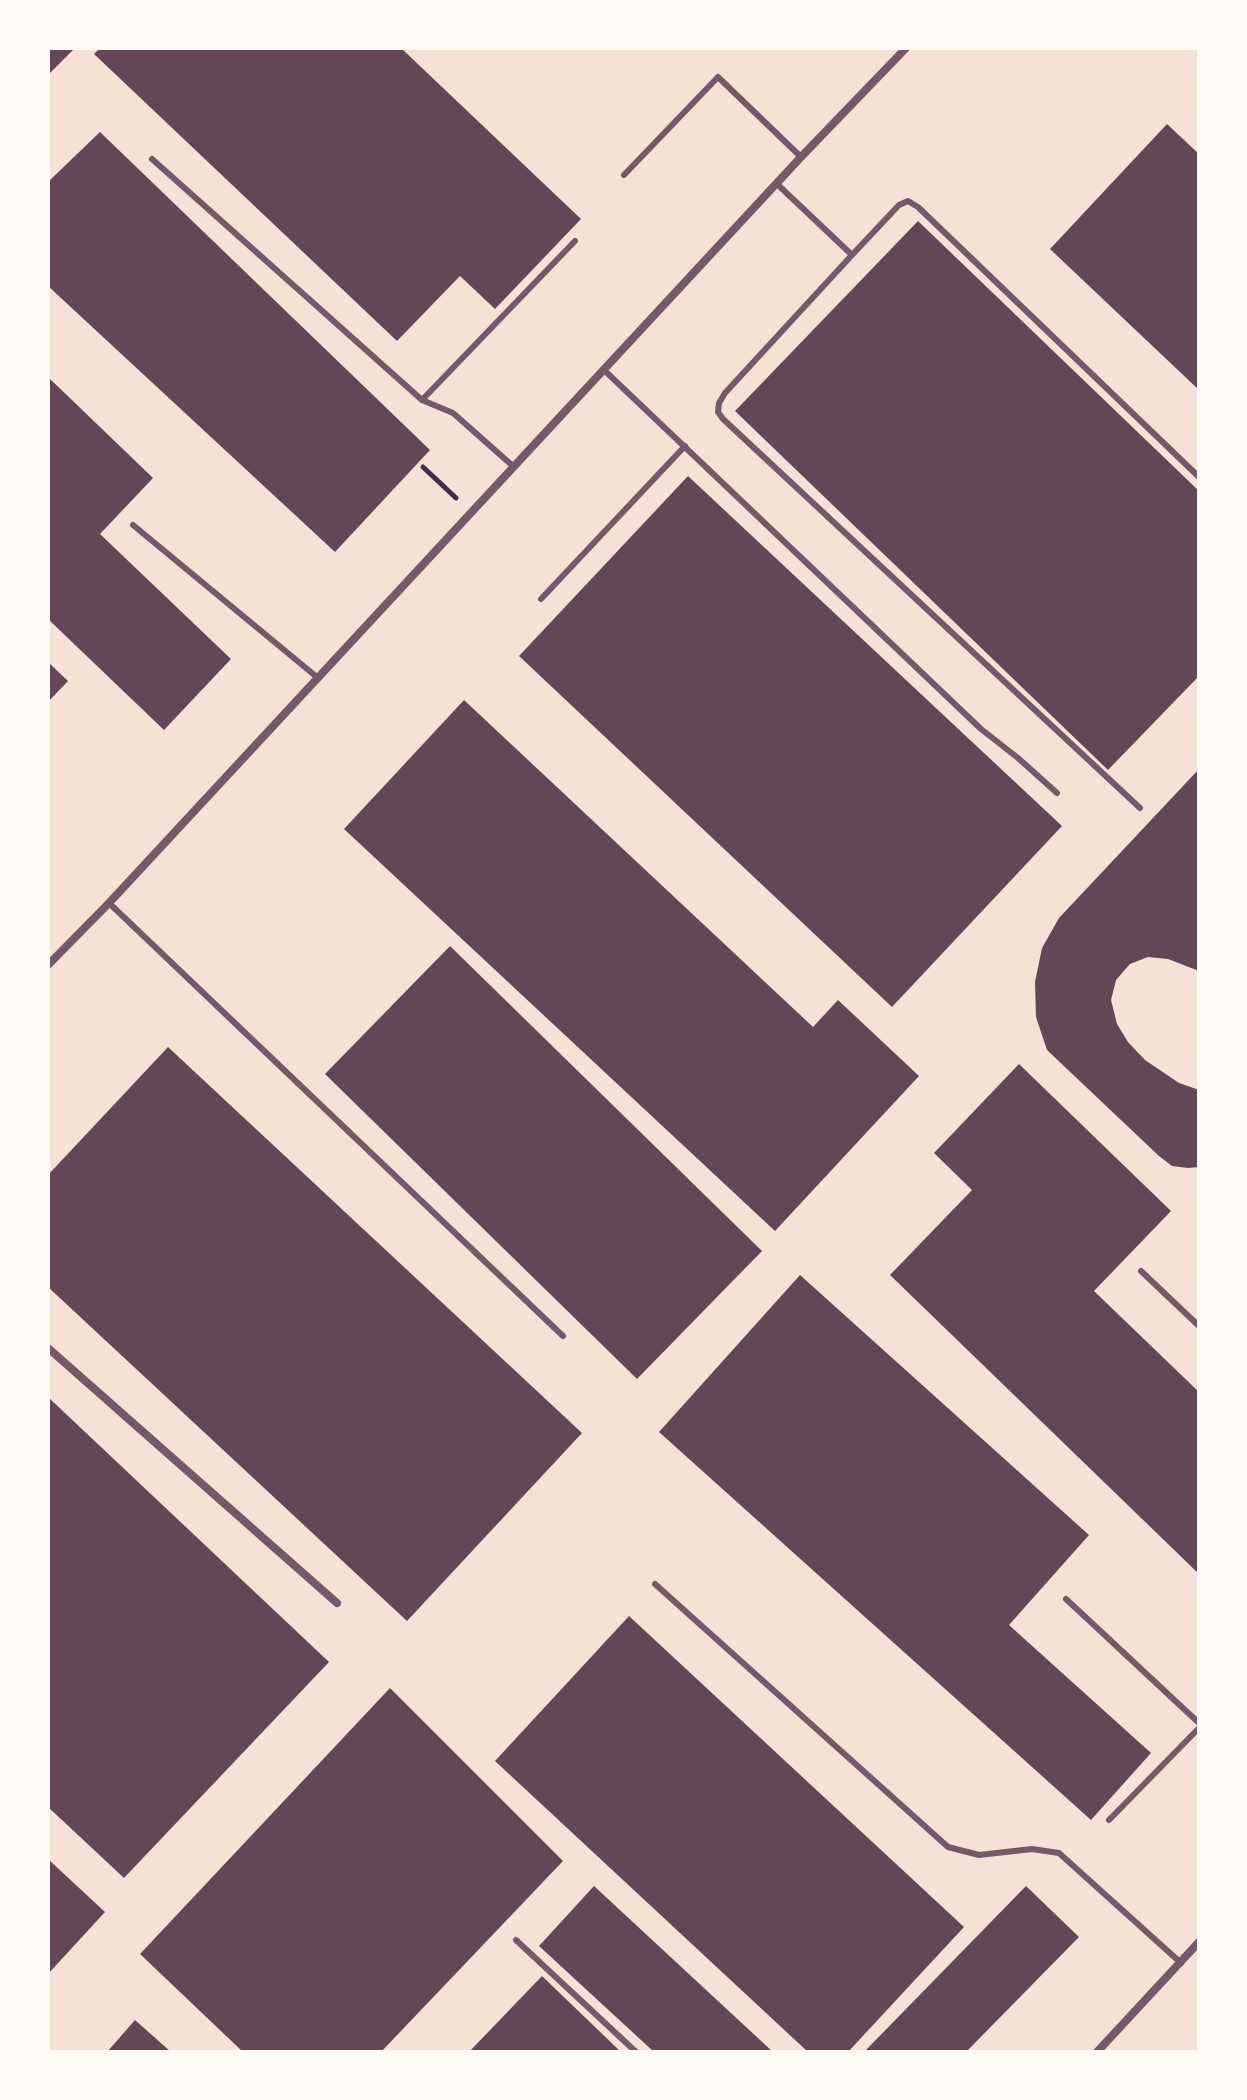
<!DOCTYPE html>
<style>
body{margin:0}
#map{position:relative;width:1247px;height:2100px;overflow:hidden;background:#f7e1d7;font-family:"Playfair Display",serif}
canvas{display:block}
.frame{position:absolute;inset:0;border:50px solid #fffaf5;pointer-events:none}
</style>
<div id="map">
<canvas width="1247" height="2100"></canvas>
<div class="frame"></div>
</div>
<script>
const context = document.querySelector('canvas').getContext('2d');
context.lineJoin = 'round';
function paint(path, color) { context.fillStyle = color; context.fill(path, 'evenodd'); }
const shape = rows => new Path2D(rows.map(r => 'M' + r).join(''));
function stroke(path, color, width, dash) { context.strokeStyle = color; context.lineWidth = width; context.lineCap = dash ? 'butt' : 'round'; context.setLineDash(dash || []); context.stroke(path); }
const building = shape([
 [48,48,75,48,48,75],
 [100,48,401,48,581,219,495,309,460,276,397,341,94,54],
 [1167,124,1199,154,1199,390,1050,249],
 [100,132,430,450,335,552,48,286,48,182],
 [918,221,1199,491,1199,676,1108,770,735,411],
 [48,377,153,478,100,534,231,659,164,730,48,619],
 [688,476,1062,826,892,1007,519,656],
 [48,662,68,681,48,702],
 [464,700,813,1027,838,1000,919,1076,775,1231,344,829],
 [1199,769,1199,971,1168,959,1148,957,1130,964,1116,980,1111,1000,1117,1024,1128,1042,1145,1060,1179,1083,1199,1090,1199,1167,1188,1168,1172,1166,1159,1156,1047,1050,1036,1017,1035,982,1042,948,1059,918],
 [450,946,762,1251,637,1379,325,1074],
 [168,1047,582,1433,407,1621,48,1287,48,1175],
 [1019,1064,1171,1211,1094,1291,1199,1392,1199,1574,890,1275,972,1190,934,1153],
 [800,1275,1089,1535,1009,1625,1151,1753,1091,1820,659,1432],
 [48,1397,329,1662,124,1878,48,1807],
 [629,1616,964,1927,848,2052,808,2052,495,1761],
 [390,1688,563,1861,381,2052,243,2052,140,1954],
 [48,1859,105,1912,48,1974],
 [594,1886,773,2052,654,2052,539,1946],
 [1026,1886,1079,1937,966,2052,864,2052],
 [542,1976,621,2052,469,2052],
 [135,2020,171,2052,107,2052]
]);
const path = shape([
 [423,467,456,498]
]);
const service = shape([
 [152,159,422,400,453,413,514,467],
 [624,175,718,77,801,157],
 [777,184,852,255],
 [604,370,981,729,1018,758,1057,793],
 [422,400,575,241],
 [133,525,318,678],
 [541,599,685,446],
 [1140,808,723,419,718,412,719,403,725,393,852,255,899,205,908,201,918,207,1199,477],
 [109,903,563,1336],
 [1141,1271,1199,1326],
 [655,1584,948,1847,979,1855,1032,1849,1059,1853,1181,1963],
 [1066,1599,1199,1723],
 [1109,1820,1199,1728],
 [516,1940,636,2052]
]);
const minor = shape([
 [48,965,109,903,801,157,906,48],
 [48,1348,337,1603],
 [1097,2052,1199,1942]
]);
paint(building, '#644757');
stroke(path, '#4a2c40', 5);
stroke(service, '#755966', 6);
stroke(minor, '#755966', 8);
</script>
